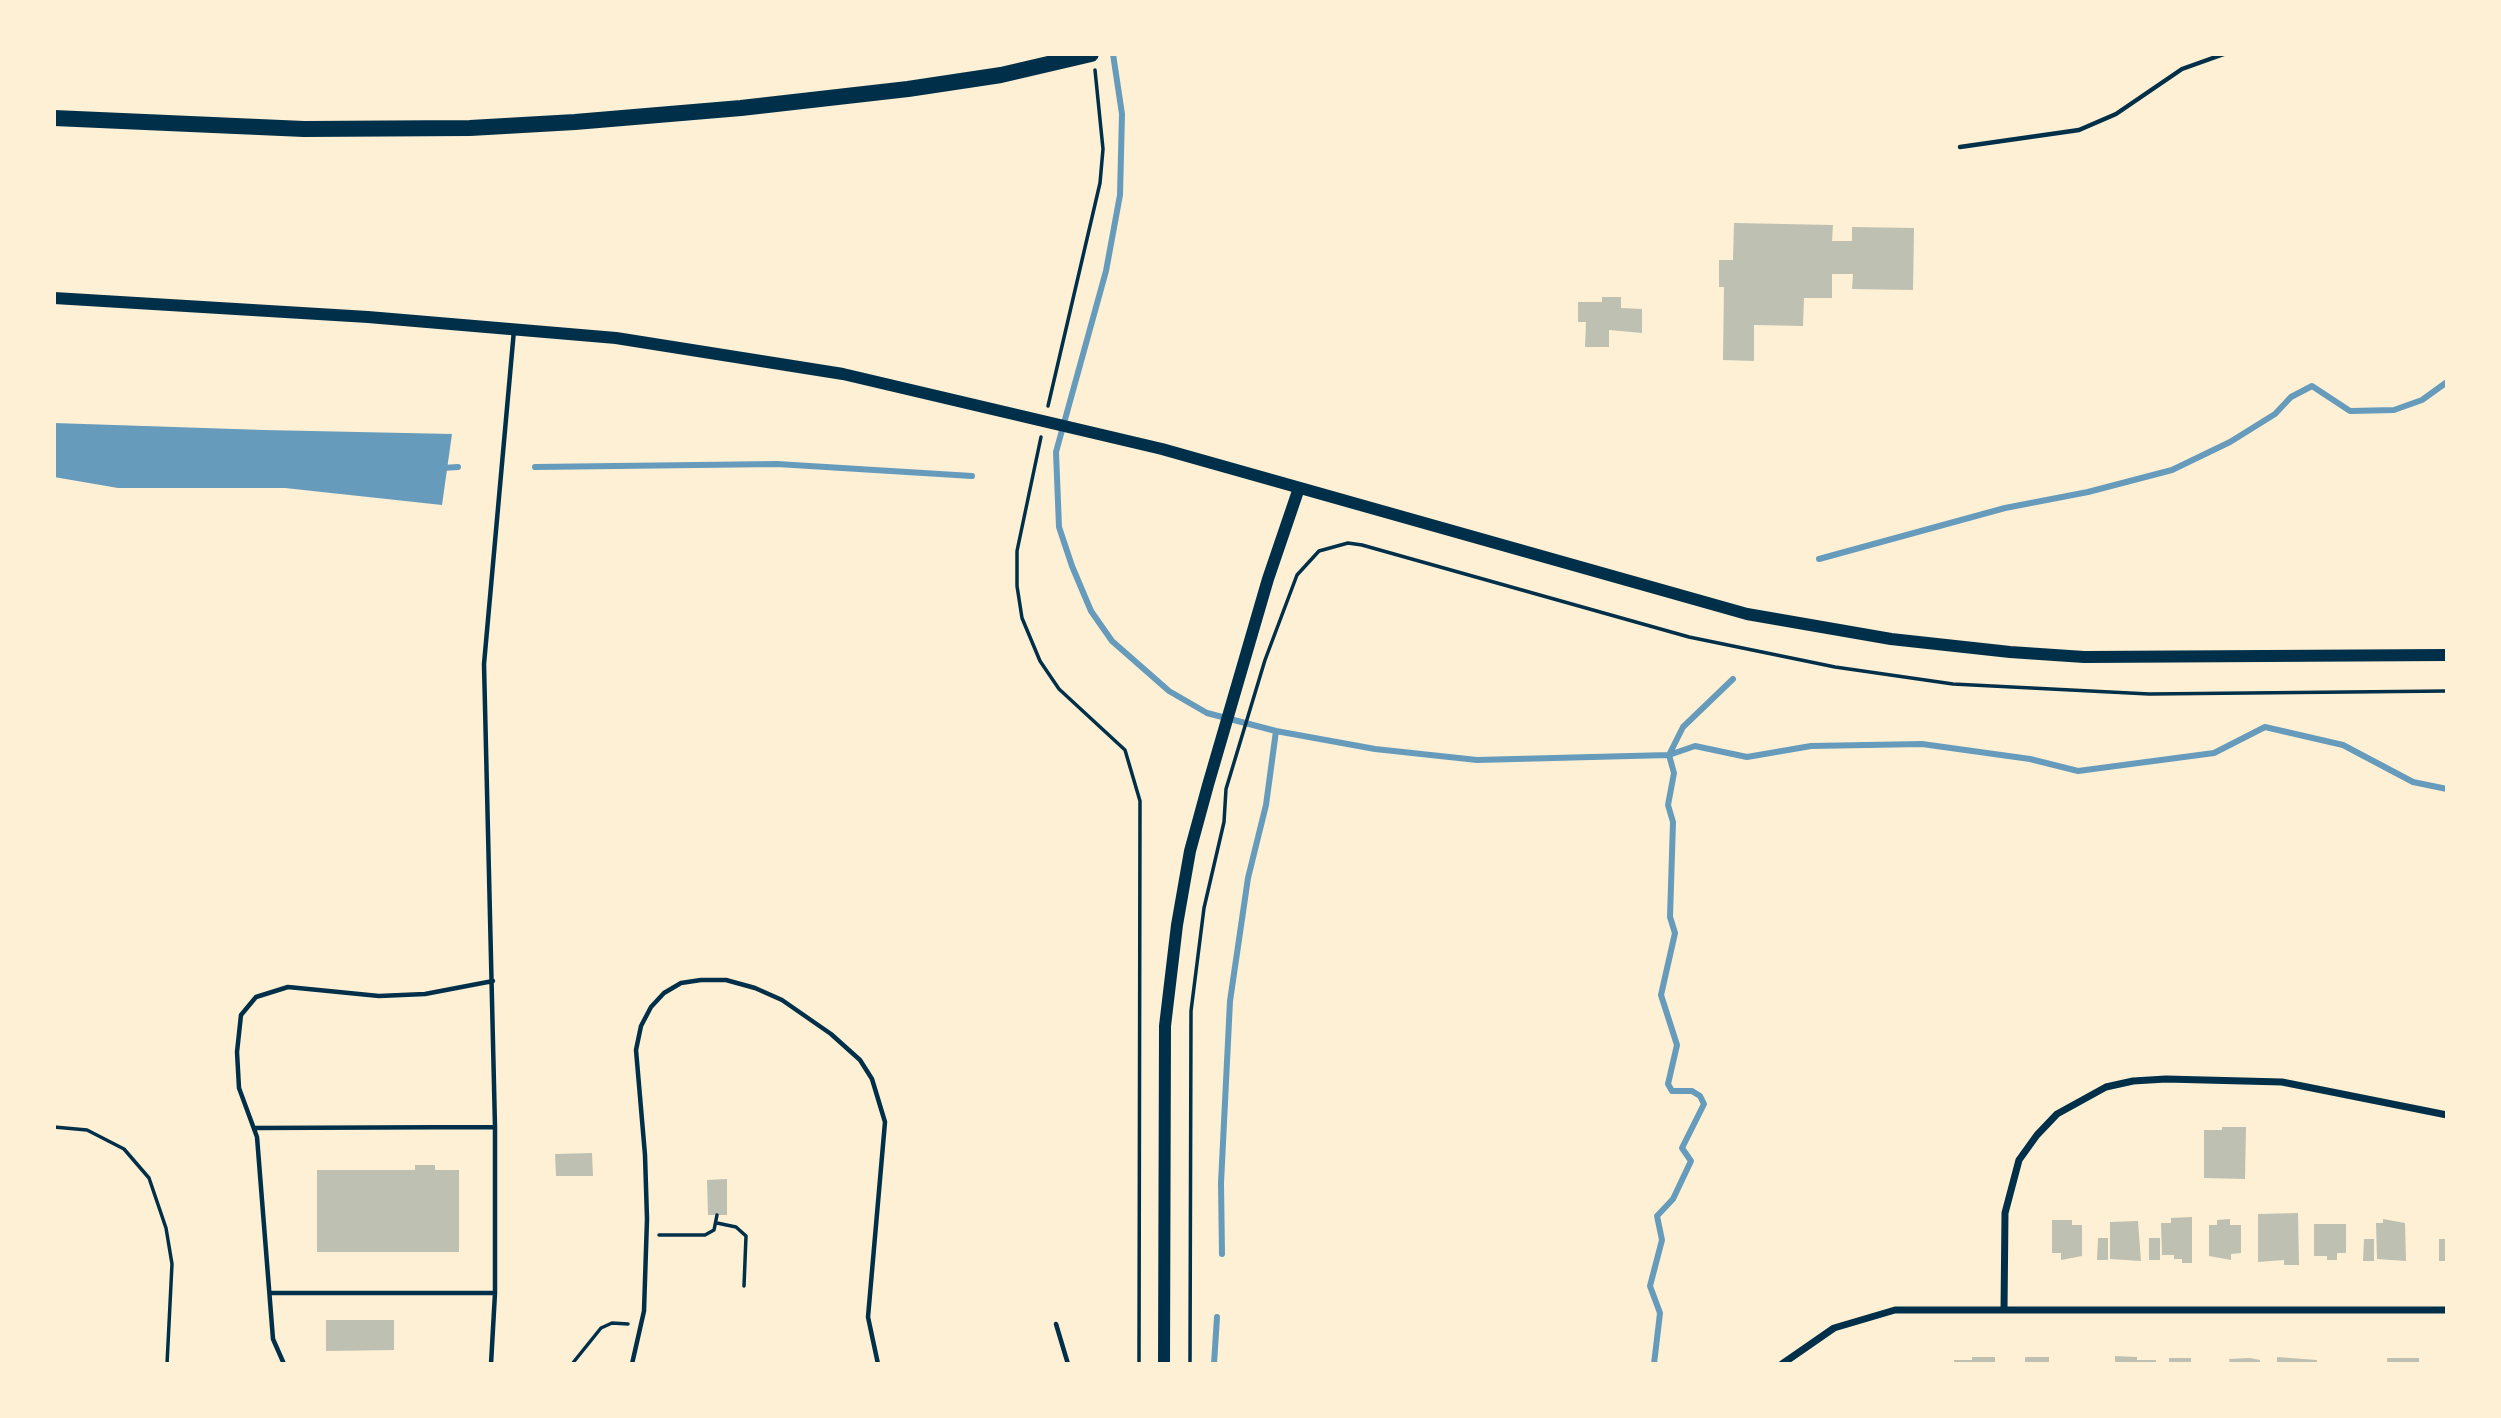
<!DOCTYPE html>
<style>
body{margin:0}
#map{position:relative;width:2501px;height:1418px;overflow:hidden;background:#fdf0d5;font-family:"Roboto Condensed",sans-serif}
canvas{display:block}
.frame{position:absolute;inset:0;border:56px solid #fdf0d5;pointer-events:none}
</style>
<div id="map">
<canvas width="2501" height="1418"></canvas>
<div class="frame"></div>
</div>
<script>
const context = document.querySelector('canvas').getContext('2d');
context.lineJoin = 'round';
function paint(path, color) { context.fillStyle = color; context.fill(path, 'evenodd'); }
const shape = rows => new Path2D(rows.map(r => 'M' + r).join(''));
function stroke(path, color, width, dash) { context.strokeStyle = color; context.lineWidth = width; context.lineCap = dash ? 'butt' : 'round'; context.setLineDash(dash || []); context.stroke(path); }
const water = shape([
 [54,423,264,430,452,434,442,505,285,488,118,488,54,477]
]);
const stream = shape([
 [1113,54,1122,114,1120,195,1106,271,1056,452,1059,527,1072,566,1091,611,1112,641,1169,691,1207,713,1276,731,1375,749,1477,760,1669,755,1695,746,1747,757,1811,746,1922,744,2030,759,2078,771,2214,753,2265,727,2343,745,2413,782,2447,789],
 [535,467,777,464,972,476],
 [442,468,458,467],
 [1819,559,2005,508,2088,492,2172,470,2230,442,2275,414,2291,397,2312,386,2350,411,2394,410,2422,400,2447,382],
 [1222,1254,1221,1183,1230,1001,1248,878,1266,805,1276,731],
 [1214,1364,1217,1317],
 [1654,1364,1660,1313,1650,1286,1662,1240,1657,1216,1673,1199,1691,1161,1682,1148,1704,1104,1700,1096,1692,1091,1672,1091,1668,1084,1677,1045,1661,995,1675,933,1670,917,1673,822,1668,805,1674,773,1669,755,1683,727,1733,679]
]);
const building = shape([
 [1734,223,1833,225,1832,241,1852,241,1852,227,1914,228,1913,290,1852,289,1853,274,1832,274,1832,298,1804,298,1803,326,1754,325,1754,361,1723,360,1724,287,1719,287,1719,260,1733,260],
 [1602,297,1621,297,1621,308,1642,309,1642,333,1609,330,1609,347,1585,347,1586,322,1578,322,1578,302,1602,302],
 [2222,1127,2246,1127,2245,1179,2204,1178,2204,1130,2222,1130],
 [592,1153,593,1176,556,1176,555,1154],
 [415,1165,435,1165,435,1170,459,1170,459,1252,317,1252,317,1170,415,1170],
 [727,1179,727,1215,708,1215,707,1180],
 [2298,1213,2299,1265,2284,1265,2284,1260,2258,1262,2258,1214],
 [2192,1217,2192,1263,2182,1263,2182,1259,2174,1259,2174,1255,2162,1255,2161,1223,2171,1223,2171,1218],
 [2230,1219,2230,1225,2241,1225,2241,1253,2231,1254,2231,1260,2209,1256,2209,1225,2217,1225,2217,1220],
 [2383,1219,2405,1223,2406,1261,2377,1259,2376,1223,2383,1223],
 [2052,1220,2072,1220,2072,1225,2082,1225,2082,1256,2061,1260,2061,1253,2052,1253],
 [2138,1221,2141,1261,2110,1259,2110,1222],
 [2314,1224,2346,1224,2346,1253,2337,1253,2337,1260,2327,1260,2327,1256,2314,1256],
 [2098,1238,2108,1238,2108,1260,2097,1260],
 [2149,1238,2160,1238,2160,1260,2149,1260],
 [2364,1239,2374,1239,2374,1261,2363,1261],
 [2439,1239,2447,1239,2447,1261,2439,1261],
 [326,1320,394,1320,394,1350,326,1351],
 [2115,1356,2137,1357,2137,1360,2156,1360,2156,1364,2115,1364],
 [1972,1357,1995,1357,1995,1364,1954,1364,1954,1360,1972,1360],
 [2025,1357,2049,1357,2049,1364,2025,1364],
 [2277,1357,2317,1360,2317,1364,2277,1364],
 [2169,1358,2191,1358,2191,1364,2169,1364],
 [2250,1358,2260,1360,2260,1364,2230,1364,2229,1359],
 [2387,1358,2419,1358,2419,1364,2387,1364]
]);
const path = shape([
 [1048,406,1100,183,1103,149,1095,70],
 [1041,437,1017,551,1017,586,1022,618,1040,661,1059,689,1125,750,1140,801,1139,1364],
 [54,1127,87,1130,124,1149,149,1178,166,1228,172,1264,167,1364],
 [717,1223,736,1227,746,1236,744,1286],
 [659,1235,705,1235,714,1230,717,1215],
 [572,1364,601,1328,612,1323,628,1324],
 [1190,1364,1191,1011,1204,908,1224,822,1226,789,1265,660,1297,575,1319,551,1348,543,1362,545,1689,637,1835,667,1953,684,2149,694,2447,691]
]);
const service = shape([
 [1960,147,2079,130,2116,114,2182,69,2224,54],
 [254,1128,495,1127],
 [270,1293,495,1293],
 [1056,1324,1068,1364],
 [284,1364,273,1339,257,1137,239,1088,237,1052,241,1015,256,997,288,987,379,996,425,994,493,981],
 [491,1364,495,1293,495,1127,484,664,514,330],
 [632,1364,644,1311,647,1219,645,1155,636,1050,641,1026,651,1007,664,993,681,983,701,980,726,980,755,988,782,1000,831,1034,860,1060,872,1079,885,1122,868,1317,878,1364]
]);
const minor = shape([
 [2004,1310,2005,1213,2019,1160,2037,1135,2057,1114,2106,1087,2133,1081,2166,1079,2282,1082,2447,1115],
 [1782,1364,1834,1328,1895,1310,2447,1310]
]);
const secondary = shape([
 [54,298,368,317,616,338,843,374,1162,449,1747,614,1891,639,2010,652,2084,657,2447,655],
 [1164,1364,1165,1026,1177,925,1190,851,1208,785,1268,579,1299,488]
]);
const motorway = shape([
 [54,118,304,129,470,128,575,122,741,108,908,89,1001,75,1091,54]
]);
paint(water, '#669bbc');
stroke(stream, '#669bbc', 6);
paint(building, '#bec0b2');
stroke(path, '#003049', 3.5);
stroke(service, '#003049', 4.5);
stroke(minor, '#003049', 7);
stroke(secondary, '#003049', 12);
stroke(motorway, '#003049', 16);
</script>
